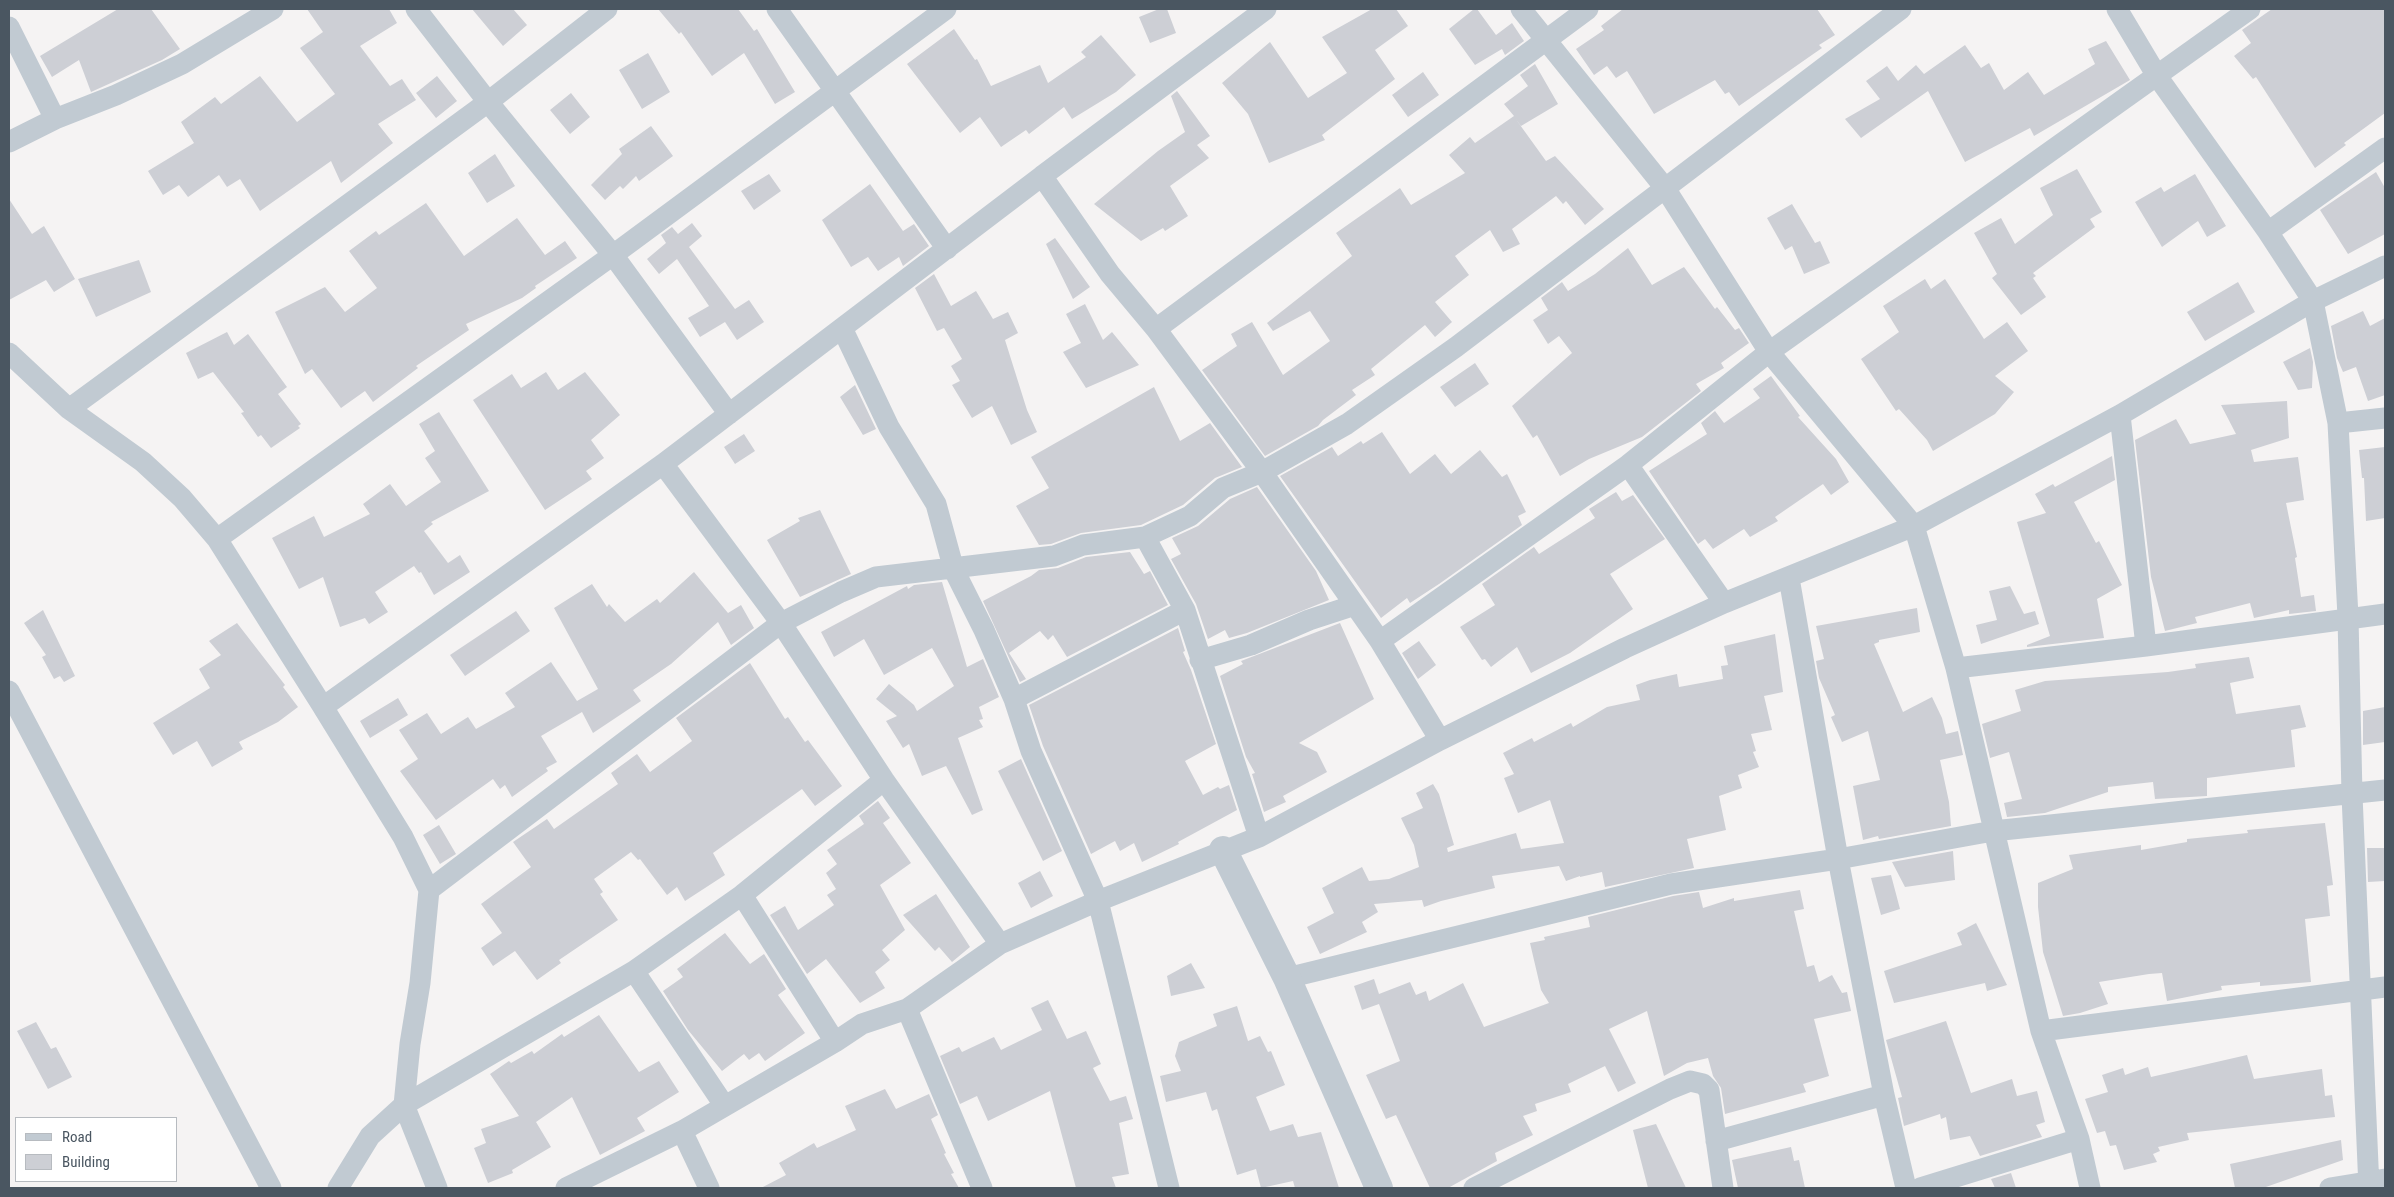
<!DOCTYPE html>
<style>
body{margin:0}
#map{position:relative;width:2394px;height:1197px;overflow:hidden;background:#f5f3f3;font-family:"Roboto Condensed",sans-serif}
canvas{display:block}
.frame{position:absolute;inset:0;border:10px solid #4a5661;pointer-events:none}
.legend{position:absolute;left:15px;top:1117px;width:162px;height:65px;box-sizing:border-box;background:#fff;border:1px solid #b7bbc0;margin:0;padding:6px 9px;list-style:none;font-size:15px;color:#4a5661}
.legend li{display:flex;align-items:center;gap:10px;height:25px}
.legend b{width:25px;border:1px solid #b7bbc0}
</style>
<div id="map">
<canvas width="2394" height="1197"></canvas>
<div class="frame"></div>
<ul class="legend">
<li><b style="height:6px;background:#c1cad2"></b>Road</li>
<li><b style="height:14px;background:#cdcfd5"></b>Building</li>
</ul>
</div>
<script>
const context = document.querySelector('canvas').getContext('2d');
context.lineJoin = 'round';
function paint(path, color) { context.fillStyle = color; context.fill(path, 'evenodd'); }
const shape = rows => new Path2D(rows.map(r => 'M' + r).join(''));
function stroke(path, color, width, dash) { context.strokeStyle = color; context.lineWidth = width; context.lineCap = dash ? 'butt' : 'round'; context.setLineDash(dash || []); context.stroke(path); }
const building = shape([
 [118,9,151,9,180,49,162,60,91,92,79,60,52,77,40,56],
 [307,9,389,9,397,23,360,46,390,86,402,79,416,100,378,124,393,143,341,183,331,161,260,211,240,179,227,187,219,175,188,197,179,185,163,195,148,171,194,143,181,122,215,97,221,104,260,76,297,122,335,94,300,48,323,32],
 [472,9,513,9,527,25,503,46],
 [658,9,738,9,754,31,757,29,795,92,775,104,744,53,712,76,681,32,679,34],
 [1159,9,1167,9,1176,33,1150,43,1139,17],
 [1372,9,1396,9,1408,26,1375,50,1395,79,1322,135,1325,140,1269,163,1248,114,1222,83,1270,42,1308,98,1347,73,1322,37],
 [1474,9,1477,9,1496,35,1512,23,1524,41,1505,55,1502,49,1475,65,1449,29],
 [1623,9,1817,9,1835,35,1819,45,1822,48,1809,57,1739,106,1729,92,1725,94,1715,80,1654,114,1627,71,1616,78,1607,66,1594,75,1576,49,1604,30,1601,26],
 [2272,9,2385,9,2385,113,2344,143,2346,145,2315,168,2256,77,2253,79,2234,56,2251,43,2242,30],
 [954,29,975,60,977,59,991,86,1040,65,1048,83,1086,57,1081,52,1101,35,1136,75,1116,92,1072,119,1064,107,1029,134,1026,130,1001,147,980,117,960,133,907,64],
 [2106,41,2130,80,2034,136,2030,128,1965,162,1928,91,1861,138,1845,119,1880,99,1866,81,1887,66,1898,81,1916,65,1924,74,1965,45,1981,68,1989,63,2004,90,2028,72,2044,95,2095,64,2088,49],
 [648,53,670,92,642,109,619,70],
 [1535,64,1558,104,1521,126,1515,118,1546,161,1555,156,1604,209,1585,225,1566,201,1563,204,1556,196,1512,229,1520,244,1503,252,1490,230,1455,256,1469,275,1435,302,1452,322,1435,337,1425,325,1371,369,1375,375,1352,390,1356,395,1323,420,1318,426,1265,456,1202,370,1237,346,1231,334,1252,322,1283,375,1330,341,1310,311,1273,331,1267,323,1352,256,1336,233,1400,188,1411,205,1465,173,1449,155,1470,137,1475,143,1514,116,1504,104,1528,86,1520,75],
 [1423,72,1439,95,1408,117,1392,95],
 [437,76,457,101,436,118,416,93],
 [1177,91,1210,136,1197,145,1209,158,1170,186,1188,216,1165,231,1163,228,1141,241,1094,204,1158,151,1185,132,1171,96],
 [571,93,590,117,570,134,550,110],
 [651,126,673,156,639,181,636,176,623,189,620,186,605,200,591,185,622,154,619,149],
 [495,154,515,186,487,203,468,173],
 [2077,169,2102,212,2090,219,2095,227,2033,273,2036,276,2033,278,2046,297,2021,315,1992,278,1997,274,1974,233,2001,218,2015,244,2053,215,2040,188],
 [2376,172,2385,188,2385,234,2348,254,2320,210],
 [769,174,781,191,754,210,741,191],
 [2195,174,2226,226,2207,237,2198,221,2162,247,2135,202,2161,187,2164,192],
 [870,184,903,231,914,224,929,246,903,266,899,257,878,271,868,257,851,267,822,220],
 [9,199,32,234,44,226,75,279,54,292,46,280,9,300],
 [426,203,464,256,517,218,545,255,565,241,577,258,535,286,536,288,522,298,466,324,469,330,416,366,418,368,373,402,365,391,341,408,312,369,305,374,275,312,325,287,345,312,377,288,349,251,376,231,379,235],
 [1792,204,1815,243,1820,241,1830,263,1804,274,1792,246,1785,250,1767,218],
 [692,223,702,236,689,247,735,309,749,300,764,322,737,340,725,322,700,337,688,318,709,306,677,259,659,274,647,259,666,243,661,235,672,227,678,234],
 [1055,238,1090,287,1073,299,1046,244],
 [1628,248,1652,285,1684,267,1715,309,1717,307,1735,330,1739,328,1749,343,1721,363,1724,368,1696,384,1701,391,1642,437,1589,459,1560,476,1537,435,1533,438,1512,406,1572,353,1559,336,1548,344,1533,320,1548,310,1541,298,1562,282,1568,291,1595,274],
 [139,260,151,292,96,317,78,279],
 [934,274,951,306,976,291,993,319,1008,312,1018,333,1005,340,1027,410,1037,432,1011,445,992,406,972,418,952,385,960,381,951,366,962,359,944,328,937,331,915,288],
 [1925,279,1931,289,1945,279,1984,339,2007,322,2028,351,1995,376,2014,392,1995,414,1933,451,1927,440,1899,409,1896,411,1861,359,1899,332,1883,306],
 [2238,282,2255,312,2205,341,2187,312],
 [1085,304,1103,340,1112,332,1139,365,1086,388,1063,352,1081,343,1066,314],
 [2363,311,2370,326,2385,318,2385,395,2368,401,2356,367,2343,372,2337,358,2331,326],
 [227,332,234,345,248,334,287,387,278,394,301,424,298,426,300,428,271,448,261,435,258,437,241,413,244,412,213,372,198,379,186,353],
 [2310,348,2313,362,2312,388,2298,390,2283,362],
 [1475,363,1489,384,1455,407,1440,387],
 [546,372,558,390,585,372,620,415,591,440,604,458,586,471,592,479,545,510,473,400,512,374,521,388],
 [1771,376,1800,416,1798,417,1836,459,1849,482,1831,495,1823,484,1775,517,1778,521,1750,537,1744,529,1713,549,1705,539,1698,544,1649,471,1707,434,1701,423,1715,411,1724,423,1760,398,1753,389],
 [855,385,876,429,863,435,840,397],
 [1154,387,1180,441,1210,423,1242,467,1215,478,1183,505,1141,525,1081,533,1051,544,1039,545,1016,506,1049,488,1031,457],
 [2287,401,2289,438,2251,450,2254,462,2298,457,2304,500,2286,503,2297,557,2295,558,2301,597,2314,595,2316,611,2289,614,2289,610,2254,618,2250,603,2195,617,2197,623,2165,631,2151,577,2135,440,2176,419,2190,444,2236,434,2221,405],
 [439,412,489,491,431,522,433,524,424,531,448,563,460,555,470,572,434,595,421,572,419,573,414,566,375,592,388,612,369,624,365,618,340,627,323,577,299,589,272,538,314,516,324,537,370,514,363,504,390,484,406,506,441,482,425,458,435,451,419,424],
 [1382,432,1410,474,1435,454,1451,474,1480,450,1502,477,1507,474,1526,512,1518,516,1522,525,1439,584,1410,603,1407,598,1381,618,1280,476,1332,447,1338,456,1361,441,1363,444],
 [744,434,755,451,735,464,724,447],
 [2385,447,2385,518,2366,521,2364,478,2362,478,2359,450],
 [2112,456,2115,480,2074,502,2096,543,2099,541,2122,585,2097,599,2104,638,2027,647,2027,645,2050,636,2017,522,2046,513,2035,494,2053,484,2055,487],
 [1257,487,1316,571,1329,600,1247,633,1229,638,1225,630,1208,639,1196,604,1171,559,1181,554,1172,538,1198,526,1230,499],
 [1616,492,1622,501,1633,495,1665,539,1610,574,1633,609,1570,653,1531,673,1517,647,1491,667,1485,659,1482,660,1460,627,1495,605,1482,584,1534,547,1539,554,1595,518,1589,509],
 [820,510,851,574,800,597,767,540,800,521,798,518],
 [1130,552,1144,574,1150,571,1168,605,1067,657,1053,635,1048,640,1040,631,1009,653,1026,679,1020,682,983,601,1031,576,1039,570,1058,568,1086,557],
 [694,572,728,613,741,605,754,628,731,645,718,622,671,664,633,690,641,701,593,733,582,712,541,736,557,762,546,768,548,771,512,797,505,785,500,789,493,779,436,820,400,771,418,759,399,730,427,713,441,734,468,717,476,729,515,707,505,693,551,662,577,701,598,689,554,608,592,584,607,607,609,604,625,622,657,599,660,603],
 [942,582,967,667,983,659,999,697,979,707,983,719,979,720,983,727,958,738,983,810,972,815,946,766,922,776,909,744,903,748,886,721,897,716,876,699,889,684,914,705,917,711,954,686,932,648,884,675,864,639,834,657,821,632,907,586,908,589,914,585],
 [2010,586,2024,614,2035,611,2039,624,1981,644,1976,625,1997,620,1989,591],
 [1917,608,1920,632,1879,640,1879,642,1874,644,1903,712,1932,697,1942,718,1946,734,1958,731,1963,755,1940,760,1949,802,1951,826,1879,839,1878,836,1863,840,1853,786,1880,780,1868,731,1842,742,1831,717,1835,715,1819,678,1816,661,1824,659,1816,626],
 [43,610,75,676,64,682,60,676,54,679,42,657,46,655,24,623],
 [516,611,530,631,465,676,450,655],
 [237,623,285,685,283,687,298,707,278,722,239,742,243,749,212,767,197,741,173,755,153,723,210,688,199,669,221,655,209,641],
 [1340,623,1374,699,1299,743,1317,752,1327,772,1283,796,1286,802,1264,812,1252,774,1255,773,1246,757,1220,676,1243,664,1241,661],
 [1178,628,1185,651,1183,652,1191,670,1216,744,1185,761,1203,795,1218,787,1220,789,1229,785,1237,810,1178,842,1179,844,1142,862,1134,843,1120,851,1115,841,1091,854,1043,746,1029,705],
 [1775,634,1783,692,1764,696,1772,730,1751,734,1756,751,1753,752,1759,767,1738,775,1742,788,1719,796,1726,830,1687,839,1694,868,1605,887,1602,872,1580,877,1580,876,1566,881,1559,866,1492,876,1495,888,1441,901,1424,907,1422,900,1374,904,1378,912,1362,922,1367,932,1320,954,1307,927,1334,913,1322,888,1362,867,1369,881,1389,879,1419,867,1414,845,1401,818,1423,808,1416,793,1433,784,1439,794,1454,845,1447,848,1448,852,1516,833,1521,849,1564,843,1550,800,1518,813,1504,778,1514,774,1503,753,1532,738,1534,742,1571,723,1573,727,1607,707,1640,700,1636,685,1650,680,1677,674,1679,687,1723,679,1721,666,1728,665,1724,646],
 [1419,641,1436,665,1418,679,1402,653],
 [2249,657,2254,678,2230,683,2236,714,2300,705,2306,727,2291,730,2295,767,2207,778,2207,796,2155,799,2153,782,2108,787,2108,792,2045,813,2007,817,2004,803,2022,799,2009,752,1990,758,1982,724,2021,711,2015,690,2045,681,2168,672,2196,668,2195,664],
 [750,663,785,719,788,717,805,742,808,740,842,786,815,806,802,789,713,853,725,875,685,901,677,887,667,895,640,859,638,860,631,852,594,879,603,892,600,894,618,920,559,960,561,963,537,980,515,951,493,966,481,948,502,933,481,904,531,867,513,842,547,819,554,829,618,784,611,773,637,754,650,772,692,741,676,718],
 [398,698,408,715,370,738,360,721],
 [2385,707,2385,742,2363,745,2363,711],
 [1021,759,1062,851,1043,861,998,771],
 [878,801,890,818,883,823,911,863,880,885,905,930,882,950,890,960,875,972,885,988,860,1003,826,959,807,974,770,915,785,906,798,930,834,905,827,895,836,889,826,873,837,864,827,850,864,824,859,816],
 [2325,823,2333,885,2327,886,2330,916,2305,919,2311,982,2260,986,2260,982,2221,986,2222,990,2167,1001,2162,973,2149,974,2099,982,2108,1004,2080,1013,2063,1016,2043,952,2038,907,2038,883,2073,869,2069,855,2141,845,2141,850,2187,842,2187,839,2248,833,2247,830],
 [439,825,456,854,440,864,423,835],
 [2367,848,2385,848,2385,881,2368,882],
 [1953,851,1955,880,1905,887,1892,862],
 [1040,871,1053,896,1031,908,1018,883],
 [1891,875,1900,909,1881,915,1871,878],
 [1800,890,1804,909,1794,911,1807,967,1814,965,1819,982,1832,975,1842,993,1847,992,1851,1011,1814,1019,1829,1076,1803,1084,1806,1092,1725,1114,1721,1088,1713,1076,1708,1058,1687,1063,1664,1076,1647,1011,1609,1029,1636,1083,1618,1092,1605,1066,1568,1084,1571,1092,1535,1104,1537,1111,1523,1116,1533,1135,1495,1153,1497,1161,1448,1188,1430,1188,1396,1115,1386,1119,1366,1075,1400,1061,1379,1004,1362,1010,1354,986,1374,979,1379,994,1410,982,1416,995,1426,991,1429,1001,1463,983,1484,1027,1549,1003,1541,990,1530,943,1545,940,1544,937,1590,927,1588,917,1673,896,1699,892,1703,908,1734,898,1734,901],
 [936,894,970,947,952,962,939,947,935,951,903,915],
 [1976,923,2007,985,1987,991,1985,983,1894,1003,1884,971,1962,945,1957,933],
 [725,933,750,964,764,954,786,989,778,995,805,1033,765,1061,759,1053,749,1060,744,1054,722,1071,688,1030,663,991,683,977,677,969],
 [1191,963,1205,988,1171,996,1167,976],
 [1048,1000,1067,1039,1086,1031,1101,1064,1093,1068,1110,1101,1126,1096,1133,1119,1119,1123,1129,1174,1112,1177,1116,1188,1076,1188,1050,1091,988,1121,977,1096,960,1104,940,1056,959,1047,962,1052,994,1037,1001,1050,1042,1030,1031,1008],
 [1237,1006,1248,1041,1260,1036,1268,1052,1271,1051,1285,1085,1256,1097,1270,1131,1293,1124,1298,1137,1321,1132,1339,1188,1295,1188,1293,1181,1261,1188,1256,1169,1237,1175,1217,1109,1212,1111,1206,1092,1166,1102,1160,1076,1181,1071,1175,1056,1179,1042,1217,1026,1213,1014],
 [599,1015,639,1072,659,1061,679,1092,637,1118,645,1131,600,1155,572,1097,536,1122,551,1147,512,1170,513,1173,488,1183,474,1148,486,1143,481,1129,519,1116,490,1074,509,1061,511,1063,532,1051,534,1054,562,1034,564,1037],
 [1946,1021,1971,1093,2012,1079,2017,1096,2037,1091,2045,1122,2036,1125,2042,1137,1980,1156,1970,1136,1950,1140,1946,1117,1941,1119,1940,1114,1904,1126,1898,1098,1902,1097,1886,1040],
 [36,1022,51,1049,56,1047,72,1077,48,1089,17,1031],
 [2247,1055,2254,1079,2322,1069,2325,1096,2332,1095,2335,1117,2187,1133,2189,1140,2158,1147,2160,1151,2153,1154,2157,1162,2124,1170,2116,1145,2110,1146,2105,1131,2097,1133,2085,1099,2108,1092,2102,1075,2123,1068,2125,1075,2148,1067,2151,1077],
 [885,1089,896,1109,929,1094,938,1115,931,1119,946,1153,944,1154,954,1173,951,1174,959,1188,761,1188,786,1175,779,1163,814,1143,817,1148,856,1130,845,1106],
 [1656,1124,1686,1188,1648,1188,1633,1130],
 [2341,1140,2343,1160,2263,1188,2235,1188,2230,1164],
 [1791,1147,1794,1161,1799,1160,1805,1188,1738,1188,1732,1160],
 [2011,1173,2016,1188,1995,1188,1991,1179]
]);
const minor = shape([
 [416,9,488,102,613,255,729,414],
 [777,9,947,249],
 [1266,9,1042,176,1110,274,1156,329,1262,472,1380,641,1440,740],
 [1521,9,1665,188,1769,352,1914,526,1956,668,2041,1031,2079,1139,2090,1188],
 [2117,9,2157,76,2268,232,2313,301,2338,423,2348,617,2352,795,2369,1188],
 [9,27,55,119],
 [9,142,55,119,116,95,182,64,273,9],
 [2268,232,2385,148],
 [842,328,889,427,936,504,954,570,984,630,1014,699,1031,751,1098,901,1169,1188],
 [1156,329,1588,9],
 [9,353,69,409,143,462,182,498,217,539,323,707],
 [69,409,488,102,607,9],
 [2120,415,2146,646],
 [2338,423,2385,418],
 [663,464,781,623,884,780,1000,944],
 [1628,465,1724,603],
 [217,539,613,255,946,9],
 [1789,578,1838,859,1884,1095,1906,1188],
 [1380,641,1628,465,1769,352,2250,9],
 [1200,660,1251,645,1309,620,1355,605],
 [1956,668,2146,646,2385,614],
 [9,691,271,1188],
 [1014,699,1185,610],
 [1259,837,1185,610,1145,537,1190,516,1223,488,1262,472,1347,424,1456,347,1901,9],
 [429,890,781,623,841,592,876,577,1054,556,1083,545,1145,537],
 [742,895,835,1042],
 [634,971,724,1105],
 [1287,978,1671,884,1838,859,1993,831,2385,790],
 [907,1009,982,1188],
 [2041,1031,2385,987],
 [682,1131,709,1188],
 [1716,1141,1884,1095],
 [338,1188,370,1136,404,1105,634,971,742,895,884,780],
 [437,1188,404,1105,410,1044,420,983,429,890,403,837,323,707,663,464,1042,176],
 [566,1188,682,1131,835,1042,862,1024,907,1009,1000,944,1098,901,1259,837,1440,740,1625,648,1724,603,1914,526,2120,415,2313,301,2385,266],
 [1474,1188,1670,1089,1690,1081,1703,1084,1709,1090,1723,1188],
 [1920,1188,2079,1139],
 [2330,1188,2385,1179]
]);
const tertiary = shape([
 [1223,850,1287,978,1379,1188]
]);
paint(building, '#cdcfd5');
stroke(minor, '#c1cad2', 21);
stroke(tertiary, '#c1cad2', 28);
</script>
